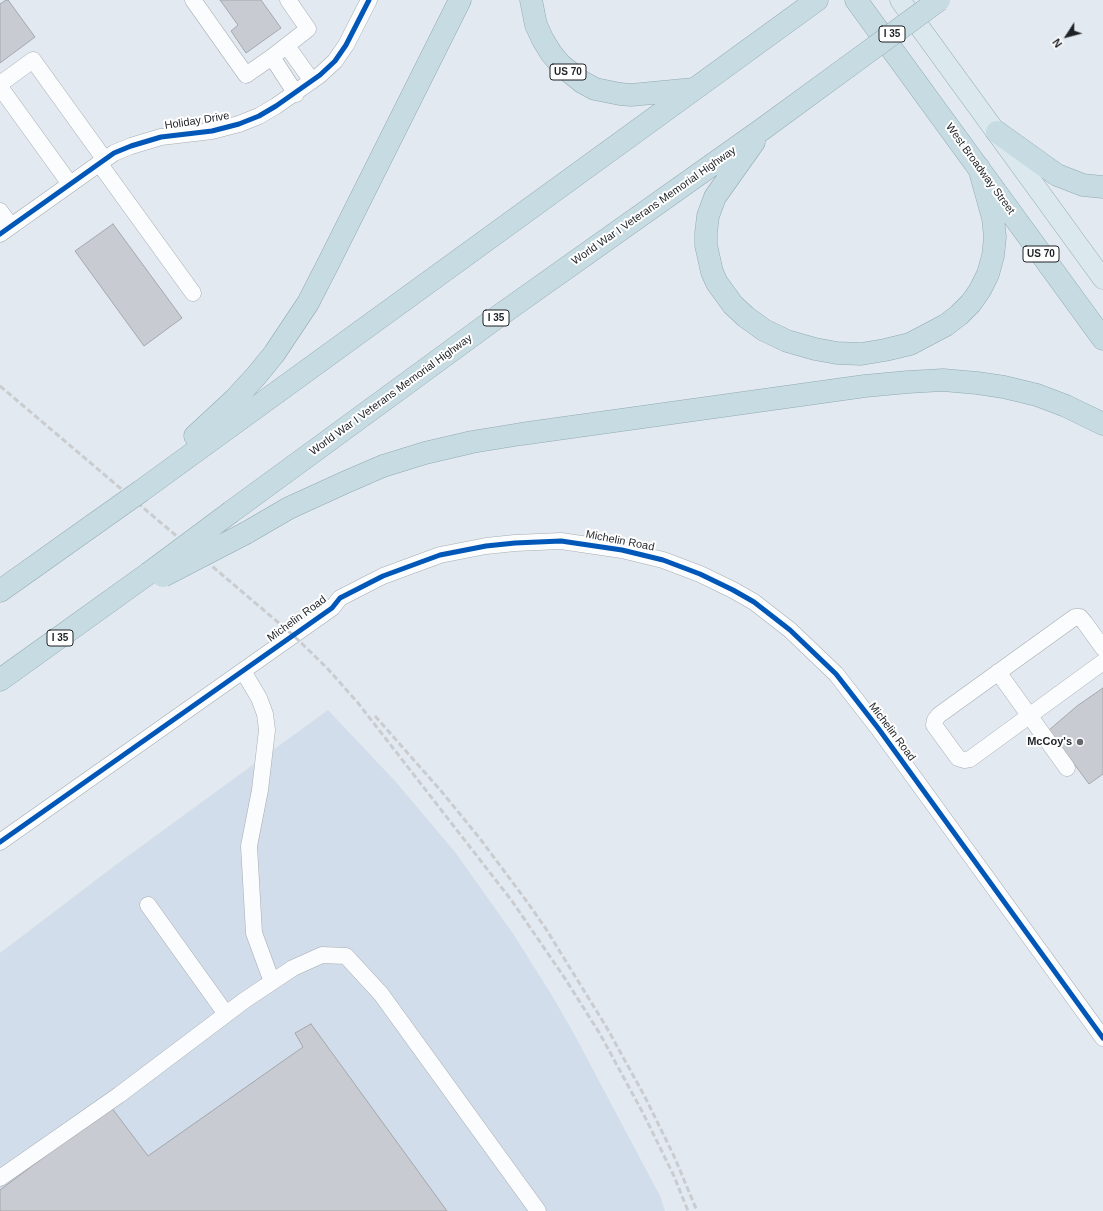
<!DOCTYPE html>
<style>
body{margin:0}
#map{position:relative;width:1103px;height:1211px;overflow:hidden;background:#e2e9f0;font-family:Arial,sans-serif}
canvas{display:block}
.north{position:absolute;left:1047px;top:16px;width:40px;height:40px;-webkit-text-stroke:3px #fff;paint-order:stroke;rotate:234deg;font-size:11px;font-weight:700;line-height:16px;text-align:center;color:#1e2227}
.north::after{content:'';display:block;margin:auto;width:14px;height:18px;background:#1e2227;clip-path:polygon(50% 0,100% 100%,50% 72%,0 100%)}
</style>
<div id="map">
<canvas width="1103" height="1211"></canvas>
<div class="north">N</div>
</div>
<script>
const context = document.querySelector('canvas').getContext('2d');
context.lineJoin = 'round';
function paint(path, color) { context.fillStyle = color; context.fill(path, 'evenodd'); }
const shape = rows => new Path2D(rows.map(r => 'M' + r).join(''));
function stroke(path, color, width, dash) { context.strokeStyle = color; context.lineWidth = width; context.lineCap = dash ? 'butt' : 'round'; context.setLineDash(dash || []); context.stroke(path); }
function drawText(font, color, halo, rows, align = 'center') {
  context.font = font + ' Arial,sans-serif'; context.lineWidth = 4; context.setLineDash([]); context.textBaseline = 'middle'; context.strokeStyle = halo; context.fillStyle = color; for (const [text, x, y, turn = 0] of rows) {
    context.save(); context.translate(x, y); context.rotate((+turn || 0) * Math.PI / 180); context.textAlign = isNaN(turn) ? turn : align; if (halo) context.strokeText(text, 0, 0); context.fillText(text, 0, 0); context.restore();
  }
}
const built = shape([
 [328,710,395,781,455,852,514,935,551,994,573,1032,660,1196,665,1211,0,1211,0,953,117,864]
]);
const building = shape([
 [6,0,8,0,35,37,0,63,0,4,6,0],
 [220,0,261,0,281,28,246,53,231,31,238,25,220,0],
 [113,224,182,318,144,346,75,251,113,224],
 [1103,688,1103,774,1089,784,1049,730,1077,706,1103,688],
 [311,1024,447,1211,0,1211,0,1190,111,1107,148,1156,303,1047,295,1033,311,1024]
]);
const minor = shape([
 [193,0,246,75,272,57,308,29,288,0],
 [287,46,312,81],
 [272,57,296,94],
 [0,84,33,60,105,160],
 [0,87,70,184],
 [99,163,193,293],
 [0,211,11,226],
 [0,234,114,153,131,146,161,137,212,131,239,124,259,116,276,106,320,75,335,61,346,45,369,0],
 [1103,648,1085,623,1080,617,1075,617,939,715,935,720,934,725,958,758,964,760,970,759,1103,662],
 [243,671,259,698,265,714,267,730,260,790,249,846,254,933,272,982],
 [998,672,1067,768],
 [0,842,332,608,340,598,383,576,440,555,486,546,515,543,561,541,622,550,663,560,700,574,733,590,754,602,790,630,836,674,878,728,1103,1038],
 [148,905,226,1014],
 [0,1178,119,1095,245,1000,293,968,322,955,346,956,381,994,538,1211]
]);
const major = shape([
 [900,0,1103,279]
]);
const highway = shape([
 [531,0,536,25,543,40,551,53,561,65,582,82,595,89,620,94,631,95,694,89],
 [856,0,1103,339],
 [997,132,1057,175,1083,185,1103,187],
 [754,142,715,197,708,216,706,233,706,245,712,272,717,283,733,305,746,317,764,330,787,341,815,349,837,353,861,354,885,350,910,344,946,325,959,315,971,303,980,290,988,274,993,256,995,237,993,218,979,168],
 [195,436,235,399,256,376,274,354,308,303,329,262,460,0],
 [141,491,817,0],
 [231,512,496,318,764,128,846,68],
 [246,533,289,508,346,482,383,466,425,453,472,442,521,434,865,386,908,382,943,380,977,383,1004,387,1037,395,1066,406,1103,424],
 [0,591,93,525],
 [0,680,149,573]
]);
const rail = shape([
 [0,386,293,635,327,668,358,703,512,901,566,980,600,1034,643,1113,674,1176,688,1211],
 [375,716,442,792,481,840,528,903,546,929,607,1028,645,1097,674,1156,697,1211]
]);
const highwayBridge = shape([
 [846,68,939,0],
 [93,525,141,491],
 [149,573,231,512],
 [163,576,246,533]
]);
const cycleway = shape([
 [0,234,114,153,131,146,161,137,212,131,239,124,259,116,276,106,320,75,335,61,346,45,369,0],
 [0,842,332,608,340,598,383,576,440,555,486,546,515,543,561,541,622,550,663,560,700,574,733,590,754,602,790,630,836,674,878,728,1103,1038]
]);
const markers = [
 [1080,742,4,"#63686d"]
];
const shields = [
 [892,34,26],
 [568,72,36],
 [1041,254,36],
 [496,318,26],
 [60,638,26]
];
const shieldNames = [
 ["I 35",892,34],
 ["US 70",568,72],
 ["US 70",1041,254],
 ["I 35",496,318],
 ["I 35",60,638]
];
const streetNames = [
 ["Holiday Drive",197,121,-9],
 ["West Broadway Street",980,169,54],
 ["World War I Veterans Memorial Highway",654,206,-35],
 ["World War I Veterans Memorial Highway",391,395,-36],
 ["Michelin Road",620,541,11],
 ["Michelin Road",297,619,-36],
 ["Michelin Road",892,732,53]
];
const poiNames = [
 ["McCoy's",1072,742]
];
paint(built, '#d1ddea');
paint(building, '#c8cbd2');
stroke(building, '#a4a8ad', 1);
stroke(minor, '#a7acb2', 17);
stroke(major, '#91a9b1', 21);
stroke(highway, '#91a9b1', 23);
stroke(minor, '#fbfcfd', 16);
stroke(major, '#dbe8ed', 20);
stroke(highway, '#c7dbe2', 22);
stroke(rail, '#cacccf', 3, [6, 3]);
stroke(highwayBridge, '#91a9b1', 23, []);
stroke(highwayBridge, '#c7dbe2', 22);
stroke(cycleway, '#0057b8', 5);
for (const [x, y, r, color] of markers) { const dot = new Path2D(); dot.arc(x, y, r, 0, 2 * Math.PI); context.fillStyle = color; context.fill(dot); stroke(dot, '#fff', 1.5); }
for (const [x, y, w] of shields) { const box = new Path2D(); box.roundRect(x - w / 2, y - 8, w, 16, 3); context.fillStyle = '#fff'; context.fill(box); stroke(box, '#1e2227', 1); }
drawText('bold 10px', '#1e2227', null, shieldNames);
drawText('11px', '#1e2227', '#fff', streetNames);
drawText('bold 11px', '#1e2227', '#fff', poiNames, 'right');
</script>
